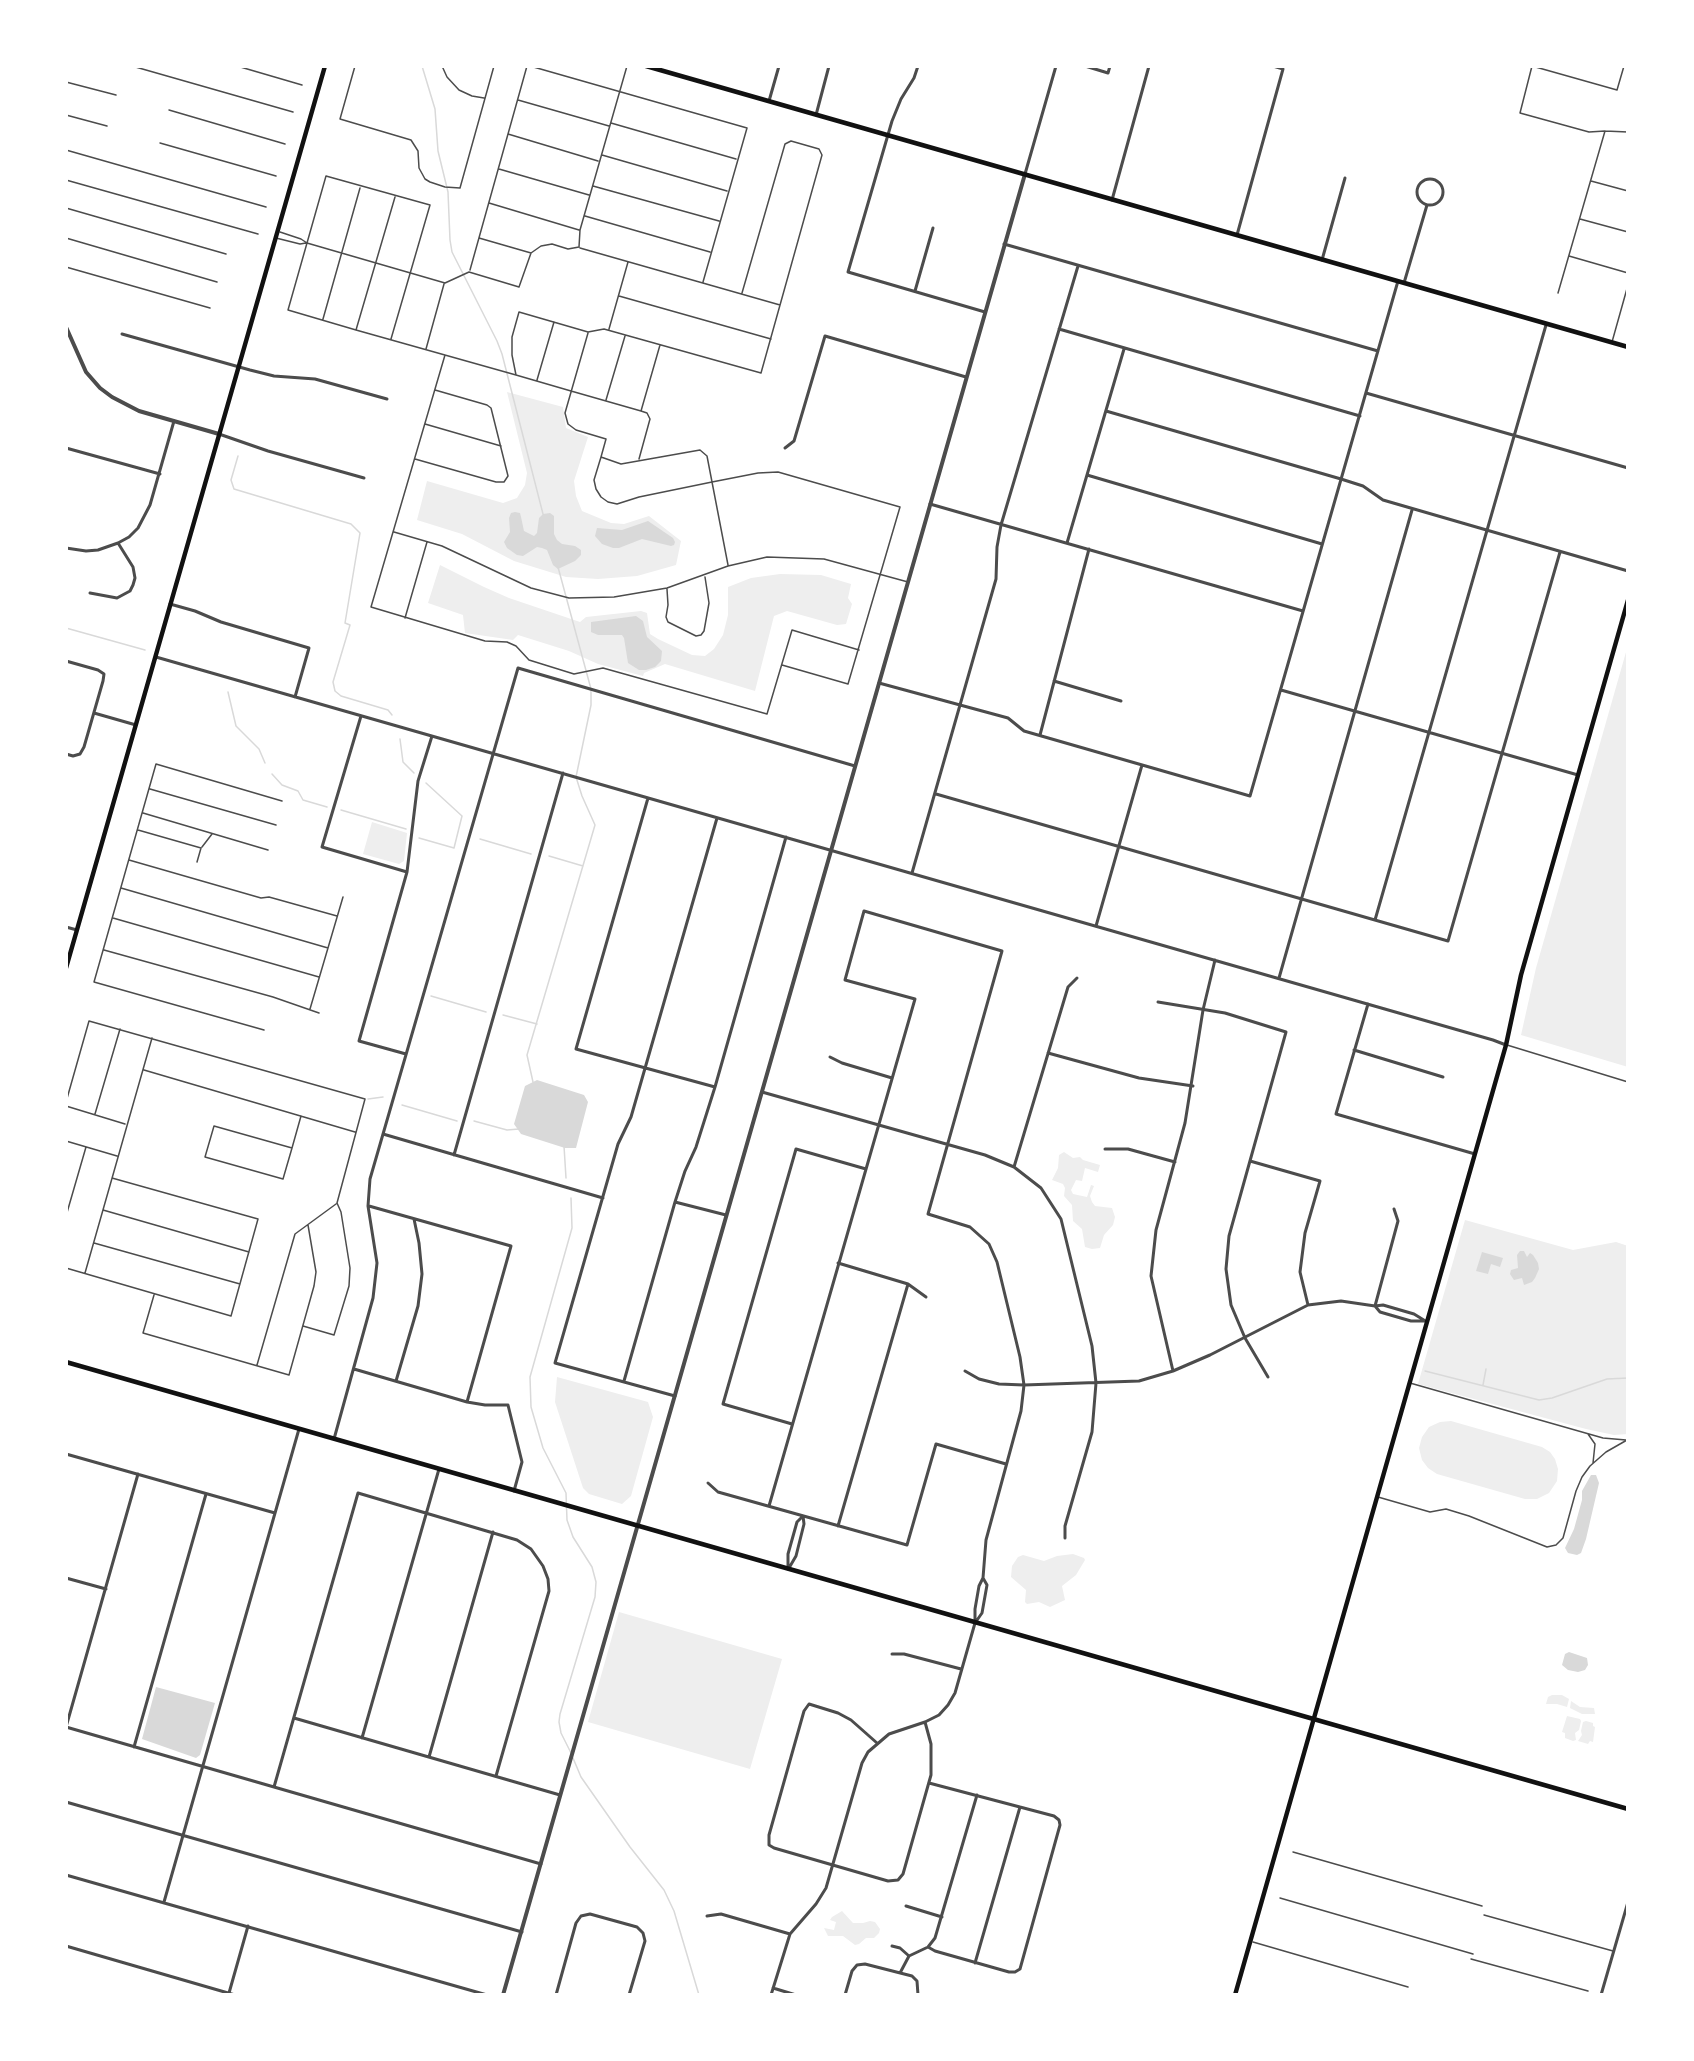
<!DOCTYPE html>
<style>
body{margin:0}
#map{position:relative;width:1694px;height:2061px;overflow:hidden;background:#fff;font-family:"Space Grotesk",sans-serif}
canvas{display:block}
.frame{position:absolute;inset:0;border:68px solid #fff;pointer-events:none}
</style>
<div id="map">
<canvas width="1694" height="2061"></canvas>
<div class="frame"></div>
</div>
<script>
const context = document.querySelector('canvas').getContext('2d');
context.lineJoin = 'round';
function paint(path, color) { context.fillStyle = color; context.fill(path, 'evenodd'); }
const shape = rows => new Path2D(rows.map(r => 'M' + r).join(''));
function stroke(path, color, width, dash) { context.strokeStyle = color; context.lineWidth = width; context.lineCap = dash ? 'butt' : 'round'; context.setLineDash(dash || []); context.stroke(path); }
const green = shape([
 [507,392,563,407,566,428,588,437,574,481,576,496,582,511,611,523,624,524,649,516,681,541,676,565,637,576,598,579,566,577,514,561,462,534,417,520,427,481,503,503,517,498,525,485,527,473],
 [440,565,484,587,509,598,580,622,586,617,641,611,647,613,650,634,658,639,692,655,705,656,714,649,723,635,728,615,728,587,751,578,780,574,821,575,851,584,848,598,852,604,846,624,837,625,787,611,774,616,755,691,665,664,644,673,643,676,598,664,569,651,518,635,513,640,465,633,463,615,428,603],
 [1628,645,1628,1067,1521,1035,1536,968],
 [372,822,407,833,404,861,399,864,363,854],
 [1064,1152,1073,1158,1080,1157,1083,1160,1100,1165,1098,1172,1085,1168,1082,1181,1076,1180,1071,1190,1073,1194,1087,1197,1091,1185,1094,1186,1090,1196,1092,1202,1095,1206,1112,1208,1115,1217,1113,1225,1104,1235,1100,1248,1092,1249,1085,1247,1082,1229,1073,1221,1072,1205,1064,1196,1065,1188,1063,1184,1052,1180,1058,1168,1059,1155],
 [1465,1220,1573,1250,1616,1242,1628,1246,1628,1434,1614,1435,1586,1429,1418,1384],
 [557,1377,648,1402,653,1417,631,1496,622,1504,589,1494,583,1488,555,1402],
 [1451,1421,1542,1447,1550,1452,1555,1459,1558,1469,1557,1481,1549,1493,1537,1499,1525,1499,1437,1474,1428,1468,1422,1460,1419,1448,1422,1437,1429,1427,1440,1422],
 [1073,1554,1084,1558,1085,1560,1076,1575,1062,1586,1065,1600,1050,1607,1039,1602,1027,1604,1025,1602,1026,1590,1011,1577,1012,1566,1018,1557,1023,1555,1044,1561,1057,1556],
 [619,1612,782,1659,750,1769,588,1722],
 [1552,1695,1562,1695,1569,1699,1567,1707,1557,1704,1546,1704,1548,1697],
 [1571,1701,1580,1707,1594,1708,1595,1714,1582,1714,1570,1708],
 [1567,1716,1580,1719,1581,1721,1579,1730,1575,1733,1576,1740,1573,1741,1565,1738,1565,1733,1562,1732],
 [1586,1721,1593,1723,1593,1726,1595,1727,1593,1742,1590,1741,1588,1744,1578,1741,1582,1735,1581,1731,1583,1722],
 [842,1911,853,1923,863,1923,870,1921,875,1922,880,1929,879,1933,874,1938,866,1938,859,1944,855,1945,843,1936,828,1936,824,1928,834,1930,836,1922,830,1920,832,1917]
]);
const water = shape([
 [515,512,520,513,521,517,524,531,534,536,537,533,539,518,543,514,550,513,554,516,554,534,557,540,562,544,575,546,581,550,581,555,575,561,558,569,553,565,547,550,542,548,537,547,523,556,517,555,507,548,504,542,510,532,509,518,511,513],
 [648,521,673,538,675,542,674,545,671,546,642,539,619,548,613,548,602,544,595,536,597,528,622,530],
 [636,616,643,621,647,637,662,651,661,661,655,667,646,670,639,670,628,663,624,638,622,635,598,635,591,632,591,622],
 [537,1080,584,1095,588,1102,576,1148,565,1148,521,1134,514,1124,525,1086],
 [1520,1251,1524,1251,1527,1257,1530,1253,1533,1255,1538,1263,1539,1269,1535,1278,1532,1282,1524,1285,1522,1278,1514,1280,1510,1274,1511,1270,1518,1268,1517,1255],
 [1482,1252,1503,1258,1500,1267,1491,1264,1488,1274,1476,1271],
 [1591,1475,1596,1475,1599,1483,1586,1539,1581,1553,1577,1555,1568,1553,1565,1548,1574,1529,1582,1500,1582,1491],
 [1569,1652,1587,1658,1588,1665,1585,1670,1578,1672,1568,1670,1562,1665,1565,1654],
 [156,1687,215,1703,200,1755,196,1758,142,1739]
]);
const stream = shape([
 [422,66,435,109,438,151,448,192,450,240,452,252,497,341,502,354,543,514],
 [238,456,231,480,234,489,351,524,360,533,345,623,350,625,333,682,335,691,341,696,388,710,392,715],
 [66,628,145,650],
 [228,692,236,726,259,749,265,763],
 [400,739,403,762,414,773],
 [272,774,282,785,298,791,303,800,327,807],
 [341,810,406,829],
 [419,838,454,848,462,816,426,783],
 [480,839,531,854],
 [549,856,583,866],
 [431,996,486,1012],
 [503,1015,537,1024],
 [533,1082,527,1055,595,825,582,796,576,777,591,705,591,689,558,567],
 [368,1099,383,1097],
 [402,1105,457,1121],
 [474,1121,507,1130,519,1129],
 [564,1146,566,1178],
 [1425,1371,1539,1400,1552,1398,1607,1379,1628,1378],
 [1483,1385,1486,1369],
 [571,1753,561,1733,559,1722,560,1714,595,1597,596,1582,592,1567,573,1537,567,1520,566,1493,543,1448,531,1407,530,1377,572,1228,571,1198],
 [573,1758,581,1777,630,1847,664,1890,674,1911,699,1995]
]);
const service = shape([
 [132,66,293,112],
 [237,66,302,85],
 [355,66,340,119,411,140,418,151,419,168,425,179,430,182,445,187,460,188,494,66],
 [442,66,447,77,459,90,472,96,484,98],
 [530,66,747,128,703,282],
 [66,82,116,95],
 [518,100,609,126],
 [169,110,285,144],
 [66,115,107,126],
 [611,123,736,159],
 [1605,131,1628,132],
 [508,134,598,161],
 [160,143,276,176],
 [66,150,266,207],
 [602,155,727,191],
 [499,169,589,195],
 [66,180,258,234],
 [1591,181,1628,191],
 [593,186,719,221],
 [489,203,579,230],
 [66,208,226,254],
 [585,216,710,252],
 [1580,219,1628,232],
 [280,232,301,239,307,243,445,283,469,272,519,287,531,253,541,246,552,244,568,249,579,247,580,230,627,66],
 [66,238,217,282],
 [276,238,300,244,306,243],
 [479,238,531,253],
 [580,248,780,305],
 [1569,256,1628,273],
 [66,267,210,308],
 [470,270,527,66],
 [1558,293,1605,131,1589,132,1520,113,1532,66,1617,90,1624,66],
 [619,296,771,339],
 [323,319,360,188],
 [609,329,628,262],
 [356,330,395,197],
 [588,333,565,413,568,424,576,430,606,439,601,457,621,464,700,450,707,456,728,565],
 [391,339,430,205,326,176,288,310,356,330,516,375,571,391,641,411,660,345],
 [1612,342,1628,285],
 [426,349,444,284],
 [445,355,371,607,485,641,507,642,516,646,529,660,574,674,603,668,767,714,792,630,859,650],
 [516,375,512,355,512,337,519,312,588,332,604,329,761,373,822,155,819,149,791,141,785,144,742,293],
 [537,380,554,322],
 [606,400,625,336],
 [425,424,501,446],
 [601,457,594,480,596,489,601,497,608,502,617,504,639,497,712,482,758,473,778,472,900,507,848,684,782,665],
 [415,459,496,482,504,482,508,476,491,408,487,405,435,390],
 [639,459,650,419,647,413,641,411],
 [394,532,442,546,531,588,569,598,614,597,667,588,728,566,767,557,824,559,908,582],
 [667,589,668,605,666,617,668,622,696,636,701,635,704,631,709,603,705,577],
 [405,618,427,542],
 [150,789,276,825],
 [143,813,268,850],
 [138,830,201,848,197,862],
 [202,847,212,834],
 [129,860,261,898,269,897,337,916],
 [121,888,328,948],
 [113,918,319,977],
 [104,950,273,997,319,1013],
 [310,1009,343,897],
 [264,1030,94,982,156,764,282,801],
 [1507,1045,1628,1082],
 [144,1070,355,1132],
 [66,1102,89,1021,365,1099,337,1203,341,1212,350,1268,349,1286,334,1335,303,1326],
 [66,1106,125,1124],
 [95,1114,120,1029],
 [66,1141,117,1156],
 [292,1148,214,1126,205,1157,283,1179,292,1148,301,1116],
 [103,1210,249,1252],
 [66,1216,86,1147],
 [94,1243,240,1284],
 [66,1268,231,1316,258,1219,112,1178],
 [85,1273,152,1038],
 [154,1295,143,1333,289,1375,314,1286,316,1272,308,1225],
 [257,1365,295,1234,336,1204],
 [1410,1383,1603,1438,1626,1440],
 [1588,1434,1595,1444,1593,1463],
 [1378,1497,1430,1512,1446,1509,1469,1516,1547,1547,1556,1545,1563,1538,1576,1491,1582,1477,1590,1466,1606,1452,1627,1440],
 [1293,1852,1482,1906],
 [1280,1898,1473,1954],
 [1484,1915,1613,1951],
 [1253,1942,1408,1987],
 [1471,1959,1588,1991],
 [1252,1995,1254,1995]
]);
const minor = shape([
 [918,66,914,78,901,99,892,121,848,272,985,312],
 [1085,66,1108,73,1110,66],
 [769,101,779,66],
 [816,115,829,66],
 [1025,174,1056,66],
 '1417 192a13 13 0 1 1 26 0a13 13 0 1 1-26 0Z',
 [1112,200,1149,66],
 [1237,235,1283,69,1273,66],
 [1004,244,1378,351],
 [1322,260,1345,178],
 [1404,283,1427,205],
 [915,291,933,228],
 [1059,329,1360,416],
 [122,334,250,370,274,376,315,379,387,399],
 [1366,393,1628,468],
 [1106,411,1341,479,1363,486,1383,500,1628,571],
 [219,434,268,451,364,478],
 [66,448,160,474],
 [785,448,794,441,825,336,966,377],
 [1087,475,1322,544],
 [930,504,1303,611],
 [1067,543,1124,349],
 [66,548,86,551,98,550,118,543,129,537,138,528,150,505,174,421],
 [90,593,117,598,130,591,133,585,135,578,133,567,118,543],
 [170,604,195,611,221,622,309,648,295,697],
 [156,657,1493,1040,1506,1045],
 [66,661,98,670,104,674,103,681,84,747,80,754,73,756,66,754],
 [1054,681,1121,701],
 [879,683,1008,718,1024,731,1250,796,1398,281],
 [1281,690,1578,775],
 [94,713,136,725],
 [361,716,322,847,407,872],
 [1040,735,1089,549],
 [936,794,1448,941,1560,552],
 [648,798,576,1049,715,1087],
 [912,873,996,579,997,547,1001,525,1078,266],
 [1375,920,1546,325],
 [1096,926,1142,765],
 [66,927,77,930],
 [1279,978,1412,510],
 [1158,1002,1225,1013,1286,1032,1229,1236,1226,1269,1231,1305,1245,1338,1268,1377],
 [1368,1004,1336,1114,1475,1154],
 [1354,1050,1443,1077],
 [1048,1053,1139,1078,1193,1086],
 [406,1054,359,1041,407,872,418,781,432,736],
 [830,1057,842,1063,892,1078],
 [762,1092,985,1155,1014,1167,1041,1188,1061,1219,1092,1346,1096,1383,1092,1432,1065,1526,1065,1538],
 [383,1134,603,1198],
 [1105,1149,1128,1149,1175,1162],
 [454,1155,563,773],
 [1250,1161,1320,1181,1305,1233,1300,1272,1308,1305],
 [1014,1167,1068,987,1077,978],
 [675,1202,726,1215],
 [369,1206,511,1246,467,1402],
 [838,1263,908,1284,926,1297],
 [1375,1306,1398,1221,1394,1209],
 [1375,1306,1380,1312,1411,1321,1426,1321],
 [354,1369,467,1402,485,1405,508,1405,522,1462,514,1491],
 [965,1371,979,1379,999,1384,1024,1385,1139,1381,1173,1371,1210,1355,1308,1305,1341,1301,1375,1306,1383,1305,1414,1314,1427,1322],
 [1173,1371,1151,1276,1156,1230,1185,1123,1203,1010,1215,960],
 [396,1381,418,1306,422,1274,419,1243,414,1219],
 [624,1381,675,1202,685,1171,696,1147,715,1087,786,837],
 [675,1396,555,1363,618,1144,631,1117,717,818],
 [792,1424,723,1404,796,1149,866,1169],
 [334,1439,373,1298,377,1263,368,1206,370,1179,518,668,855,766],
 [66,1454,275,1513],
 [708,1483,718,1492,907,1545,936,1444,1006,1464],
 [769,1506,915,999,845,980,864,911,1002,951,928,1214,970,1227,989,1244,997,1262,1020,1357,1024,1385,1021,1411,986,1540,983,1578,979,1586,975,1609,975,1623],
 [838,1526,908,1284],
 [789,1568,796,1556,804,1524,803,1516],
 [788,1569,788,1554,797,1522,803,1516],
 [66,1578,106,1589],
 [892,1654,904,1654,961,1669],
 [294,1718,560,1795],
 [66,1727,541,1864],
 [66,1727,138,1474],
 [362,1738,439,1469],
 [877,1743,851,1720,838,1713,809,1704,804,1711,769,1835,769,1845,774,1848,888,1881,898,1880,903,1874,931,1775,931,1744,925,1722],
 [134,1747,206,1494],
 [429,1757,493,1532],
 [274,1787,358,1493,517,1540,531,1549,543,1566,548,1579,549,1591,496,1776],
 [66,1802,522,1932],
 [66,1875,487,1995],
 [164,1902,299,1429],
 [906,1906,942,1917],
 [707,1916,721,1914,790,1934],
 [66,1946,235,1995],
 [892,1946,900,1948,909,1956],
 [928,1947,935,1951,1009,1972,1015,1972,1020,1969,1060,1825,1059,1820,1054,1816,929,1783],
 [975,1963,1020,1807],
 [900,1973,909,1956,928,1947,935,1938,977,1795],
 [773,1988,796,1995],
 [229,1993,248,1926],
 [556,1995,576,1923,581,1916,590,1914,637,1927,643,1933,645,1941,629,1995],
 [771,1995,790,1934,816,1904,826,1888,862,1763,868,1752,889,1734,925,1722,939,1715,948,1705,955,1693,975,1623,982,1613,987,1585,983,1578],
 [845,1995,852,1971,857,1965,865,1964,912,1976,917,1981,918,1995],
 [1601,1995,1628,1902]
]);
const tertiary = shape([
 [66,327,86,372,100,388,112,397,139,411,219,434],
 [503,1995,1025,174]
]);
const secondary = shape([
 [646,66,1628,347],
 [66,968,325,66],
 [1235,1995,1506,1045,1521,975,1628,600]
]);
const primary = shape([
 [66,1362,1628,1809]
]);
paint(green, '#eee');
paint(water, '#d9d9d9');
stroke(stream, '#d9d9d9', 1.5);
stroke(service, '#4c4c4c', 1.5);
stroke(minor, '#4c4c4c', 3);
stroke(tertiary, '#4c4c4c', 4);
stroke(secondary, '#111', 4.5);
stroke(primary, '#111', 4.5);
</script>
